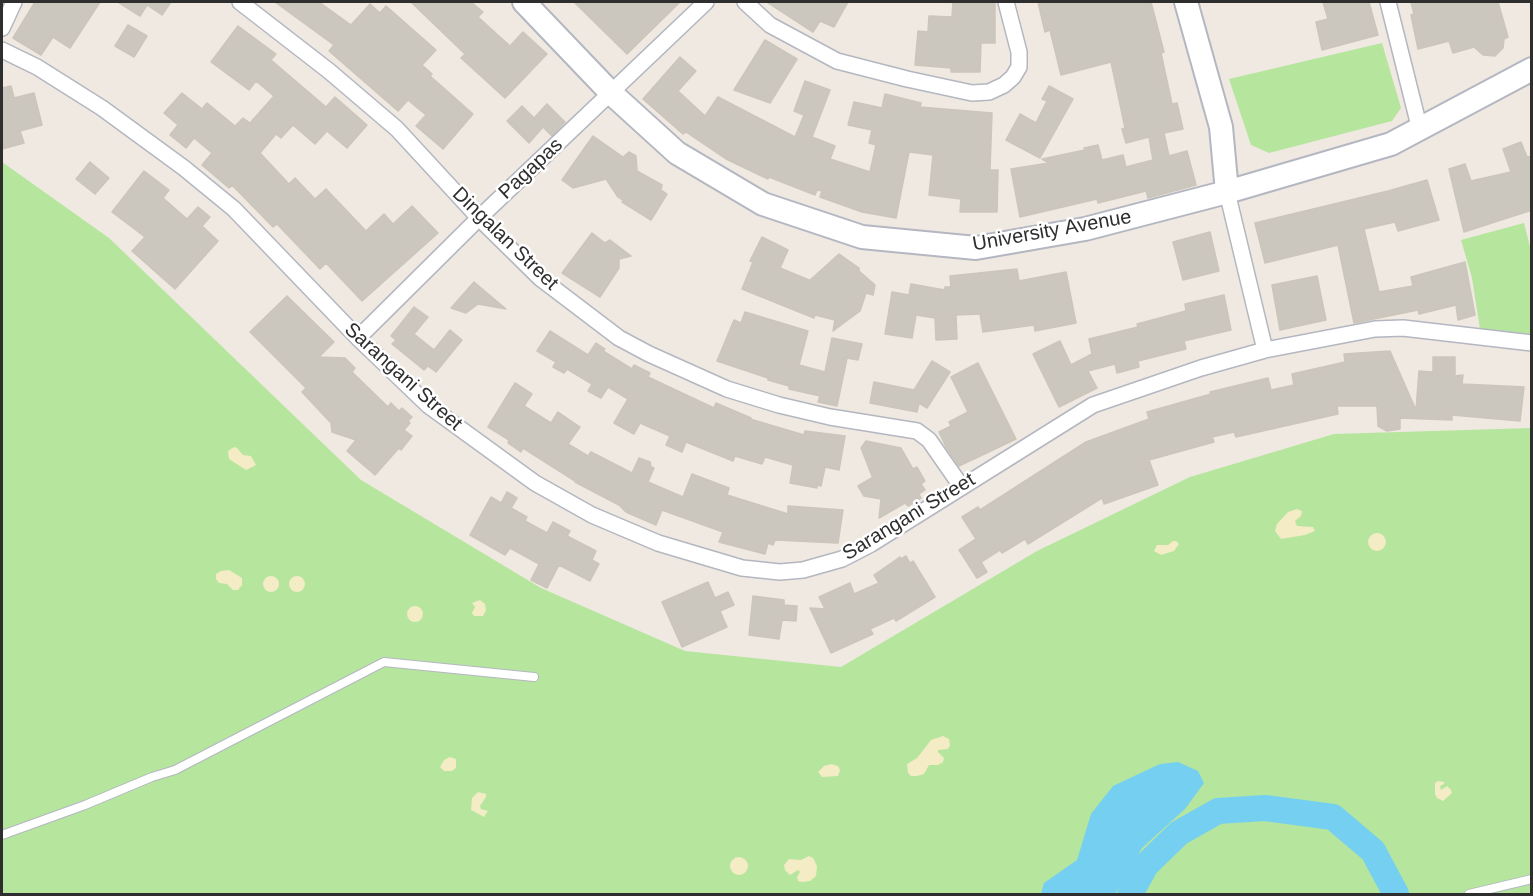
<!DOCTYPE html>
<style>
body{margin:0}
#map{position:relative;width:1533px;height:896px;overflow:hidden;background:#efe9e1;font-family:Helvetica,sans-serif}
canvas{display:block}
.frame{position:absolute;inset:0;border:3px solid #2e2e2e;pointer-events:none}
</style>
<div id="map">
<canvas width="1533" height="896"></canvas>
<div class="frame"></div>
</div>
<script>
const context = document.querySelector('canvas').getContext('2d');
context.lineJoin = 'round';
function paint(path, color) { context.fillStyle = color; context.fill(path, 'evenodd'); }
const shape = rows => new Path2D(rows.map(r => 'M' + r).join(''));
function stroke(path, color, width, dash) { context.strokeStyle = color; context.lineWidth = width; context.lineCap = dash ? 'butt' : 'round'; context.setLineDash(dash || []); context.stroke(path); }
function drawText(font, color, halo, rows, align = 'center') {
  context.font = font + ' Helvetica,sans-serif'; context.lineWidth = 5; context.setLineDash([]); context.textBaseline = 'middle'; context.strokeStyle = halo; context.fillStyle = color; for (const [text, x, y, turn = 0] of rows) {
    context.save(); context.translate(x, y); context.rotate((+turn || 0) * Math.PI / 180); context.textAlign = isNaN(turn) ? turn : align; if (halo) context.strokeText(text, 0, 0); context.fillText(text, 0, 0); context.restore();
  }
}
const green = shape([
 [1382,43,1401,108,1392,121,1269,153,1251,145,1229,79],
 [2,162,109,238,361,480,541,588,685,651,841,667,1037,551,1190,477,1334,434,1531,428,1531,894,2,894],
 [1524,223,1531,251,1531,334,1480,329,1472,278,1461,240]
]);
const sand = shape([
 [234,447,237,448,243,455,251,456,256,465,246,470,229,459,228,451],
 [1297,509,1302,511,1301,516,1295,521,1297,526,1313,527,1315,531,1305,535,1281,539,1275,531,1277,524,1288,512],
 '1368 542a9 9 0 1 1 18 0a9 9 0 1 1-18 0Z',
 [1173,541,1176,541,1179,544,1174,551,1161,555,1154,551,1157,545,1168,545],
 [229,570,242,578,242,585,238,590,233,590,227,584,219,583,216,579,216,574,221,571],
 '289 584a8 8 0 1 1 16 0a8 8 0 1 1-16 0Z',
 '263 584a8 8 0 1 1 16 0a8 8 0 1 1-16 0Z',
 [480,600,485,604,486,610,483,616,474,616,472,613,475,607,472,603],
 '407 614a8 8 0 1 1 16 0a8 8 0 1 1-16 0Z',
 [943,736,949,739,950,745,948,749,938,750,938,752,944,758,943,762,938,765,929,765,924,774,917,776,911,776,908,773,907,764,917,758,931,740],
 [450,757,456,759,456,768,452,771,444,771,440,767,444,760],
 [831,764,838,766,840,770,838,776,822,777,818,772,824,766],
 [1438,781,1444,782,1444,784,1440,786,1441,790,1447,786,1451,790,1452,793,1443,801,1437,798,1435,794,1435,783],
 [478,792,486,794,486,797,480,806,481,809,488,811,484,817,471,810,472,798],
 [809,856,813,858,817,866,816,876,810,881,802,882,798,881,797,877,800,872,798,870,790,875,785,870,784,865,789,859,801,860],
 '730 866a9 9 0 1 1 18 0a9 9 0 1 1-18 0Z'
]);
const water = shape([
 [1178,762,1198,771,1204,783,1185,809,1142,848,1115,894,1041,894,1044,883,1077,860,1091,814,1113,786,1160,764]
]);
const river = shape([
 [1130,894,1146,865,1179,833,1218,811,1265,808,1333,817,1373,851,1396,894]
]);
const building = shape([
 [35,2,100,2,70,48,53,37,41,55,13,38,35,2],
 [118,2,171,2,162,15,147,5,140,16,118,2],
 [275,2,319,2,351,25,370,4,380,13,386,6,436,50,422,65,432,74,430,76,473,114,443,149,416,126,426,115,408,100,398,111,329,51,334,45,275,2],
 [411,2,471,2,483,12,478,17,510,46,523,32,547,54,505,98,461,58,465,54,411,2],
 [574,2,680,2,627,54,574,2],
 [767,2,848,2,834,27,820,21,813,32,767,2],
 [953,2,995,2,995,43,981,43,980,72,951,72,951,68,915,65,918,31,928,32,929,16,952,17,953,2],
 [1038,2,1151,2,1164,52,1161,53,1172,104,1177,103,1183,129,1164,133,1169,156,1187,151,1196,185,1148,198,1146,191,1098,203,1097,199,1020,217,1011,169,1049,163,1042,159,1085,150,1084,148,1098,145,1102,160,1123,155,1126,167,1153,160,1149,137,1126,143,1122,129,1125,128,1111,62,1061,75,1050,30,1045,32,1038,2],
 [1323,2,1369,2,1378,35,1322,50,1316,22,1328,19,1323,2],
 [1411,2,1498,2,1508,37,1504,39,1503,48,1495,56,1483,55,1474,47,1453,53,1449,41,1418,49,1411,15,1414,14,1411,2],
 [128,25,147,36,134,57,115,46,128,25],
 [238,26,276,54,271,60,326,107,335,97,367,125,347,148,327,131,315,144,293,125,281,138,276,134,260,153,289,184,295,178,315,199,326,189,366,231,384,214,393,224,412,206,438,233,362,301,326,263,320,269,277,224,273,227,232,185,229,188,202,165,212,153,194,138,186,148,170,135,178,125,164,113,182,93,202,109,207,103,235,126,243,118,250,123,274,96,256,81,249,90,211,62,238,26],
 [765,40,797,59,770,103,734,90,765,40],
 [680,57,696,71,678,91,705,116,718,97,795,137,804,115,794,111,805,81,830,90,812,137,835,146,830,159,870,172,876,145,869,143,872,130,848,125,854,102,882,108,885,94,921,103,920,107,992,113,990,170,998,170,997,212,960,212,961,199,929,195,933,155,909,152,896,218,862,212,820,197,822,191,817,190,815,195,769,177,768,179,726,159,686,132,683,134,643,99,680,57],
 [11,86,14,98,34,93,42,125,20,131,24,143,2,149,2,88,11,86],
 [1049,86,1073,99,1040,158,1006,140,1020,114,1036,123,1047,101,1042,99,1049,86],
 [547,104,565,122,552,136,543,127,529,143,507,121,522,106,534,118,547,104],
 [593,136,623,157,629,152,636,156,637,171,662,185,661,190,667,194,651,220,622,202,624,201,618,197,606,179,573,188,562,180,593,136],
 [1521,142,1527,157,1532,156,1532,210,1464,232,1449,169,1465,164,1471,181,1511,172,1503,149,1521,142],
 [90,162,109,178,95,194,76,179,90,162],
 [144,171,169,190,163,198,187,219,198,207,210,217,202,226,218,241,175,289,132,251,145,237,112,212,144,171],
 [1427,180,1439,220,1398,231,1395,222,1364,229,1379,292,1413,286,1411,277,1465,262,1475,315,1458,320,1456,305,1419,314,1418,310,1354,323,1338,245,1265,263,1255,223,1388,191,1427,180],
 [1210,232,1219,271,1183,280,1173,242,1210,232],
 [592,233,605,243,610,240,631,256,619,259,619,268,600,297,562,273,592,233],
 [762,237,788,250,780,268,809,280,808,282,839,254,859,268,859,271,875,285,873,295,866,293,860,311,833,331,835,320,815,315,814,318,742,289,753,262,750,261,762,237],
 [1017,269,1019,281,1066,272,1076,323,1035,331,1034,325,983,332,980,314,956,315,957,339,936,340,935,318,916,315,912,338,885,334,892,292,909,295,911,284,945,290,945,287,951,287,950,276,1017,269],
 [1317,276,1326,320,1280,330,1272,285,1317,276],
 [474,282,506,309,478,304,466,313,451,308,474,282],
 [1224,295,1231,330,1184,341,1186,349,1138,361,1139,367,1117,373,1115,364,1088,371,1097,388,1059,407,1033,354,1060,341,1071,365,1092,354,1089,339,1138,327,1137,324,1186,311,1185,304,1224,295],
 [287,296,334,342,319,357,345,358,355,368,352,372,388,407,391,403,399,411,402,408,412,417,408,421,410,423,404,430,412,436,401,450,399,448,375,475,347,451,356,440,332,432,331,423,302,392,306,388,250,332,287,296],
 [414,307,428,317,414,334,434,350,450,330,462,340,436,372,428,366,424,370,392,344,396,340,391,336,414,307],
 [745,312,808,331,799,365,825,372,832,338,862,344,858,360,847,358,837,406,818,402,820,396,789,389,789,386,768,380,768,378,717,361,734,320,741,323,745,312],
 [550,331,588,355,596,343,605,349,603,351,632,369,634,365,650,373,648,377,714,408,716,403,751,418,750,419,804,435,805,431,845,436,839,470,825,467,821,486,817,485,817,488,790,483,793,465,765,457,762,464,735,456,733,461,686,442,682,452,666,445,670,436,640,423,634,434,614,423,628,399,608,387,601,398,588,391,592,384,567,369,564,373,553,367,556,362,537,351,550,331],
 [1390,351,1416,410,1419,371,1433,372,1433,357,1455,357,1455,376,1463,375,1462,384,1524,387,1520,421,1452,415,1452,420,1400,418,1400,429,1387,431,1378,426,1377,406,1337,406,1338,414,1236,437,1234,432,1212,437,1214,442,1149,460,1158,485,1104,504,1102,498,1028,544,1025,539,1002,553,1000,550,981,562,987,572,977,578,959,550,976,539,962,517,978,507,980,510,1086,442,1149,419,1147,412,1211,394,1210,392,1268,378,1271,390,1294,385,1292,374,1345,362,1344,354,1390,351],
 [932,361,950,372,927,408,919,403,917,412,870,403,874,382,914,390,932,361],
 [978,363,1016,439,959,466,946,447,939,432,951,426,949,422,968,412,951,377,978,363],
 [515,383,532,394,524,406,551,423,558,412,580,427,568,444,588,456,591,452,632,473,639,458,650,462,651,467,654,468,648,482,683,497,692,474,729,488,727,495,788,514,788,506,843,510,838,543,775,540,773,545,768,543,765,554,719,542,723,532,662,510,656,525,626,512,619,505,575,482,575,481,523,448,521,452,508,443,509,440,488,427,515,383],
 [866,441,901,448,913,469,917,467,925,481,921,484,925,490,919,494,921,498,908,506,905,503,879,518,881,499,864,496,858,486,875,476,872,476,861,448,866,441],
 [507,492,517,498,511,508,527,517,525,521,547,533,553,522,570,531,567,536,596,551,592,560,599,564,590,581,559,565,547,588,531,580,539,564,510,548,505,555,470,535,491,497,501,503,507,492],
 [906,556,910,563,913,561,935,597,896,621,894,618,870,629,873,634,831,653,810,608,825,609,819,597,850,583,854,594,879,583,874,575,900,557,901,559,906,556],
 [708,582,715,598,728,592,734,605,720,611,727,627,682,647,662,602,708,582],
 [753,596,784,600,784,605,797,606,796,621,782,620,779,639,749,635,753,596]
]);
const lane = shape([
 [2,835,85,805,152,777,175,770,384,662,534,677],
 [1469,894,1532,879]
]);
const street = shape([
 [240,2,329,71,397,129,479,218,540,278,619,338,649,354,727,389,779,405,830,417,917,431,929,440,961,486],
 [745,2,770,25,837,61,907,79,972,93,989,92,1004,85,1013,77,1019,67,1019,52,1006,2],
 [1388,2,1420,130],
 [2,28,14,2],
 [2,50,37,67,102,108,184,168,234,209,358,338,429,406,535,483,592,515,658,543,742,568,780,572,803,570,842,559,871,544,1093,405,1201,368,1265,350,1375,329,1403,328,1532,343],
 [1227,192,1265,350],
 [358,338,479,218,706,2]
]);
const secondary = shape([
 [524,2,611,93,677,153,763,204,862,237,976,248,1085,229,1227,192,1391,144,1532,69],
 [1186,2,1221,127,1227,192]
]);
const streetNames = [
 ["Pagapas",531,169,-43],
 ["University Avenue",1052,231,-10],
 ["Dingalan Street",505,239,44],
 ["Sarangani Street",403,377,42],
 ["Sarangani Street",909,517,-31]
];
paint(green, '#b6e59e');
paint(sand, '#f3ecc5');
paint(water, '#75cff0');
stroke(river, '#75cff0', 26);
paint(building, '#cbc7bf');
stroke(building, '#cbc5ba', 1.5);
stroke(lane, '#b4b7c1', 10);
stroke(street, '#b4b7c1', 18);
stroke(secondary, '#b4b7c1', 26);
stroke(lane, '#fff', 8);
stroke(street, '#fff', 15);
stroke(secondary, '#fff', 22);
drawText('20px', '#2e2e2e', '#fff', streetNames);
</script>
